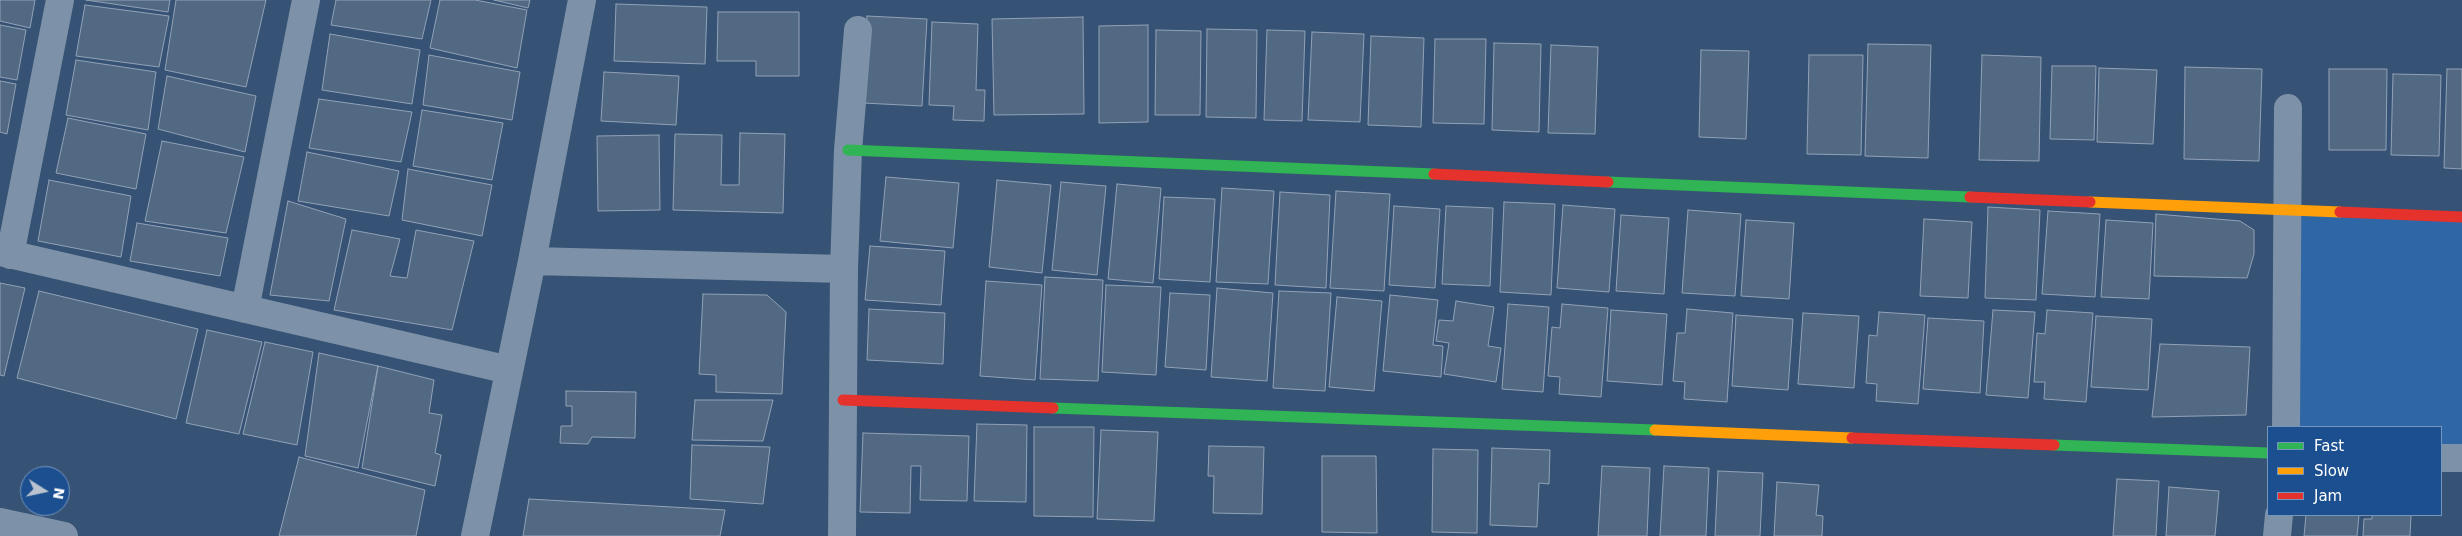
<!DOCTYPE html>
<style>
body{margin:0}
#map{position:relative;width:2462px;height:536px;overflow:hidden;background:#365274;font-family:"DejaVu Sans",sans-serif}
canvas{display:block}
.legend{position:absolute;left:2267px;top:426px;width:175px;height:90px;box-sizing:border-box;background:#1b4f8f;border:1px solid #7695bc;margin:0;padding:6px 9px;list-style:none;font-size:15px;color:#fff}
.legend li{display:flex;align-items:center;gap:10px;height:25px}
.legend b{width:25px;border:1px solid #7695bc}
.north{position:absolute;left:20px;top:466px;width:50px;height:50px;box-sizing:border-box;background:#1b4f8f;border:1px solid #7695bc;border-radius:50%;rotate:100deg;font-size:14px;font-weight:700;line-height:20px;text-align:center;color:#fff}
.north::after{content:'';display:block;margin:auto;width:18px;height:22px;background:#b9c2ce;clip-path:polygon(50% 0,100% 100%,50% 72%,0 100%)}
</style>
<div id="map">
<canvas width="2462" height="536"></canvas>
<ul class="legend">
<li><b style="height:6px;background:#30b455"></b>Fast</li>
<li><b style="height:6px;background:#ff9f0a"></b>Slow</li>
<li><b style="height:6px;background:#e5322d"></b>Jam</li>
</ul>
<div class="north">N</div>
</div>
<script>
const context = document.querySelector('canvas').getContext('2d');
context.lineJoin = 'round';
function paint(path, color) { context.fillStyle = color; context.fill(path, 'evenodd'); }
const shape = rows => new Path2D(rows.map(r => 'M' + r).join(''));
function stroke(path, color, width, dash) { context.strokeStyle = color; context.lineWidth = width; context.lineCap = dash ? 'butt' : 'round'; context.setLineDash(dash || []); context.stroke(path); }
const green = shape([
 [2287,211,2462,217,2462,458,2441,458,2441,427,2286,427]
]);
const building = shape([
 [0,0,35,0,30,28,0,21,0,0],
 [86,0,170,0,168,12,86,0],
 [176,0,266,0,246,87,165,70,176,0],
 [336,0,431,0,422,39,331,25,336,0],
 [440,0,475,0,527,10,517,68,430,48,440,0],
 [494,0,530,0,528,8,494,0],
 [616,4,707,7,705,64,614,61,616,4],
 [85,5,169,16,159,67,76,56,85,5],
 [718,12,799,12,799,76,756,76,756,61,717,61,718,12],
 [867,16,927,19,922,106,863,103,867,16],
 [1083,17,1084,114,994,115,992,19,1083,17],
 [932,22,978,24,976,90,985,90,984,121,953,120,954,106,929,105,932,22],
 [0,25,26,30,17,80,0,77,0,25],
 [1148,25,1148,122,1099,123,1099,26,1148,25],
 [1207,29,1257,30,1256,118,1206,117,1207,29],
 [1156,30,1201,31,1200,115,1155,115,1156,30],
 [1267,30,1305,31,1302,121,1264,120,1267,30],
 [1312,32,1364,34,1360,122,1308,120,1312,32],
 [330,34,420,50,412,104,322,90,330,34],
 [1371,36,1424,38,1421,127,1368,125,1371,36],
 [1435,39,1486,39,1484,124,1433,123,1435,39],
 [1494,43,1541,44,1539,132,1492,130,1494,43],
 [1868,44,1931,45,1928,158,1865,156,1868,44],
 [1551,45,1598,47,1595,134,1548,133,1551,45],
 [1701,50,1749,51,1746,139,1699,137,1701,50],
 [429,55,520,72,512,120,423,105,429,55],
 [1809,55,1863,55,1861,155,1807,154,1809,55],
 [1982,55,2041,57,2039,161,1979,160,1982,55],
 [76,60,156,72,148,130,66,115,76,60],
 [2052,66,2096,66,2094,140,2050,139,2052,66],
 [2185,67,2262,69,2259,161,2184,159,2185,67],
 [2099,68,2157,70,2153,144,2097,142,2099,68],
 [2329,69,2387,69,2386,150,2329,150,2329,69],
 [2447,69,2462,69,2462,169,2444,168,2447,69],
 [604,72,679,76,676,125,601,121,604,72],
 [2393,74,2441,75,2439,156,2391,155,2393,74],
 [167,76,256,96,245,152,158,129,167,76],
 [0,81,16,84,7,134,0,132,0,81],
 [319,99,412,112,401,162,309,148,319,99],
 [422,110,503,123,492,180,413,166,422,110],
 [68,118,146,134,136,189,56,173,68,118],
 [740,133,785,134,783,213,673,210,675,134,722,135,721,185,739,185,740,133],
 [659,135,660,210,598,211,597,136,659,135],
 [162,141,244,157,226,233,145,221,162,141],
 [307,152,399,171,389,216,298,201,307,152],
 [408,169,492,185,482,236,402,220,408,169],
 [886,177,959,183,953,248,880,241,886,177],
 [49,180,131,196,121,257,38,241,49,180],
 [997,180,1051,185,1042,273,989,267,997,180],
 [1061,182,1106,186,1097,275,1052,270,1061,182],
 [1117,184,1161,188,1153,283,1108,279,1117,184],
 [1222,188,1274,191,1268,284,1216,282,1222,188],
 [1336,191,1390,194,1384,291,1330,288,1336,191],
 [1280,192,1330,195,1326,288,1275,285,1280,192],
 [1164,197,1215,199,1210,282,1159,279,1164,197],
 [288,201,346,219,329,301,270,295,288,201],
 [1504,202,1555,204,1551,295,1500,292,1504,202],
 [1563,205,1615,209,1609,292,1557,288,1563,205],
 [1394,206,1440,209,1435,288,1389,285,1394,206],
 [1446,206,1493,208,1490,286,1442,284,1446,206],
 [1988,207,2040,210,2036,300,1985,298,1988,207],
 [1688,210,1741,214,1735,296,1682,293,1688,210],
 [2048,211,2100,214,2095,297,2042,294,2048,211],
 [2156,214,2240,221,2254,230,2254,254,2247,278,2154,276,2156,214],
 [1621,215,1669,218,1664,294,1616,291,1621,215],
 [1924,219,1972,222,1968,298,1920,296,1924,219],
 [1746,220,1794,223,1789,299,1741,296,1746,220],
 [2106,220,2153,223,2149,299,2101,297,2106,220],
 [137,223,228,238,220,276,130,261,137,223],
 [352,230,400,239,390,276,407,278,416,230,474,241,452,330,334,310,352,230],
 [870,246,945,251,941,305,865,300,870,246],
 [1045,277,1103,280,1098,381,1040,379,1045,277],
 [986,281,1042,285,1035,380,980,376,986,281],
 [0,283,25,288,4,376,0,375,0,283],
 [1106,285,1161,287,1156,375,1102,372,1106,285],
 [1217,288,1273,293,1267,381,1211,377,1217,288],
 [39,291,198,329,176,419,17,378,39,291],
 [1279,291,1331,293,1325,391,1273,388,1279,291],
 [1170,293,1210,295,1206,370,1165,367,1170,293],
 [703,294,767,295,786,312,782,394,716,392,716,375,699,374,703,294],
 [1390,295,1438,300,1433,345,1443,346,1441,377,1383,371,1390,295],
 [1337,297,1382,301,1374,391,1329,387,1337,297],
 [1456,301,1494,307,1488,346,1501,348,1496,382,1444,374,1449,343,1436,341,1439,320,1453,321,1456,301],
 [1508,304,1549,307,1543,392,1502,389,1508,304],
 [1562,304,1608,308,1601,397,1559,394,1560,377,1548,376,1552,327,1560,328,1562,304],
 [869,309,945,313,943,364,867,360,869,309],
 [1687,309,1733,313,1727,402,1684,399,1685,382,1673,381,1677,333,1685,333,1687,309],
 [1611,310,1667,314,1662,385,1607,381,1611,310],
 [1993,310,2035,312,2028,398,1986,395,1993,310],
 [2047,310,2093,313,2086,402,2044,399,2045,382,2034,382,2037,333,2045,334,2047,310],
 [1879,312,1925,315,1918,404,1876,401,1877,384,1866,383,1869,335,1877,336,1879,312],
 [1803,313,1859,316,1854,388,1798,384,1803,313],
 [1736,315,1793,319,1788,390,1732,386,1736,315],
 [2096,316,2152,319,2148,390,2091,387,2096,316],
 [1928,318,1984,321,1980,393,1923,389,1928,318],
 [207,330,262,342,239,434,186,423,207,330],
 [265,342,313,352,297,445,243,434,265,342],
 [2160,344,2250,347,2246,415,2152,417,2160,344],
 [319,353,378,366,358,468,305,456,319,353],
 [378,366,434,380,429,413,442,415,435,453,441,455,435,486,362,468,378,366],
 [566,391,636,392,635,438,592,437,588,444,560,443,561,426,572,426,572,406,566,406,566,391],
 [695,400,773,400,763,441,692,440,695,400],
 [977,424,1027,425,1026,502,974,501,977,424],
 [1034,427,1094,427,1093,517,1034,516,1034,427],
 [1101,430,1158,432,1154,521,1097,519,1101,430],
 [863,433,969,436,967,501,920,500,921,466,911,466,910,513,860,512,863,433],
 [692,445,770,447,763,504,690,499,692,445],
 [1209,446,1264,447,1262,514,1213,513,1214,476,1208,476,1209,446],
 [1492,448,1550,450,1549,484,1539,483,1537,527,1490,525,1492,448],
 [1433,449,1478,450,1477,533,1432,532,1433,449],
 [1322,456,1376,456,1377,533,1322,532,1322,456],
 [299,457,425,490,416,536,279,536,299,457],
 [1602,466,1650,468,1647,536,1598,536,1602,466],
 [1664,466,1709,468,1706,536,1660,536,1664,466],
 [1718,471,1763,473,1760,536,1715,536,1718,471],
 [2117,479,2159,481,2156,536,2113,536,2117,479],
 [1777,482,1819,485,1816,515,1823,516,1822,536,1774,536,1777,482],
 [2169,487,2219,491,2215,536,2166,536,2169,487],
 [529,499,725,510,720,536,523,536,529,499],
 [2306,515,2359,515,2357,536,2304,536,2306,515],
 [2372,515,2411,515,2410,536,2363,536,2364,519,2372,519,2372,515]
]);
const street = shape([
 [0,252,509,370],
 [10,255,60,0],
 [532,261,844,269],
 [245,309,306,0],
 [2286,427,2288,108],
 [2441,458,2462,458],
 [0,522,64,536],
 [475,536,532,261,582,0],
 [842,536,844,269,848,150,858,30],
 [2277,536,2279,515]
]);
const fast = shape([
 [848,150,1434,174],
 [1608,182,1970,197],
 [1053,408,1655,430],
 [2054,445,2268,453]
]);
const slow = shape([
 [2090,202,2340,212],
 [1655,430,1852,438]
]);
const jam = shape([
 [1434,174,1608,182],
 [1970,197,2090,202],
 [2340,212,2462,217],
 [843,400,1053,408],
 [1852,438,2054,445]
]);
paint(green, '#2f66a5');
paint(building, '#526984');
stroke(building, '#92a2b6', 1);
stroke(street, '#7d92a8', 28);
stroke(fast, '#30b455', 11);
stroke(slow, '#ff9f0a', 11);
stroke(jam, '#e5322d', 11);
</script>
